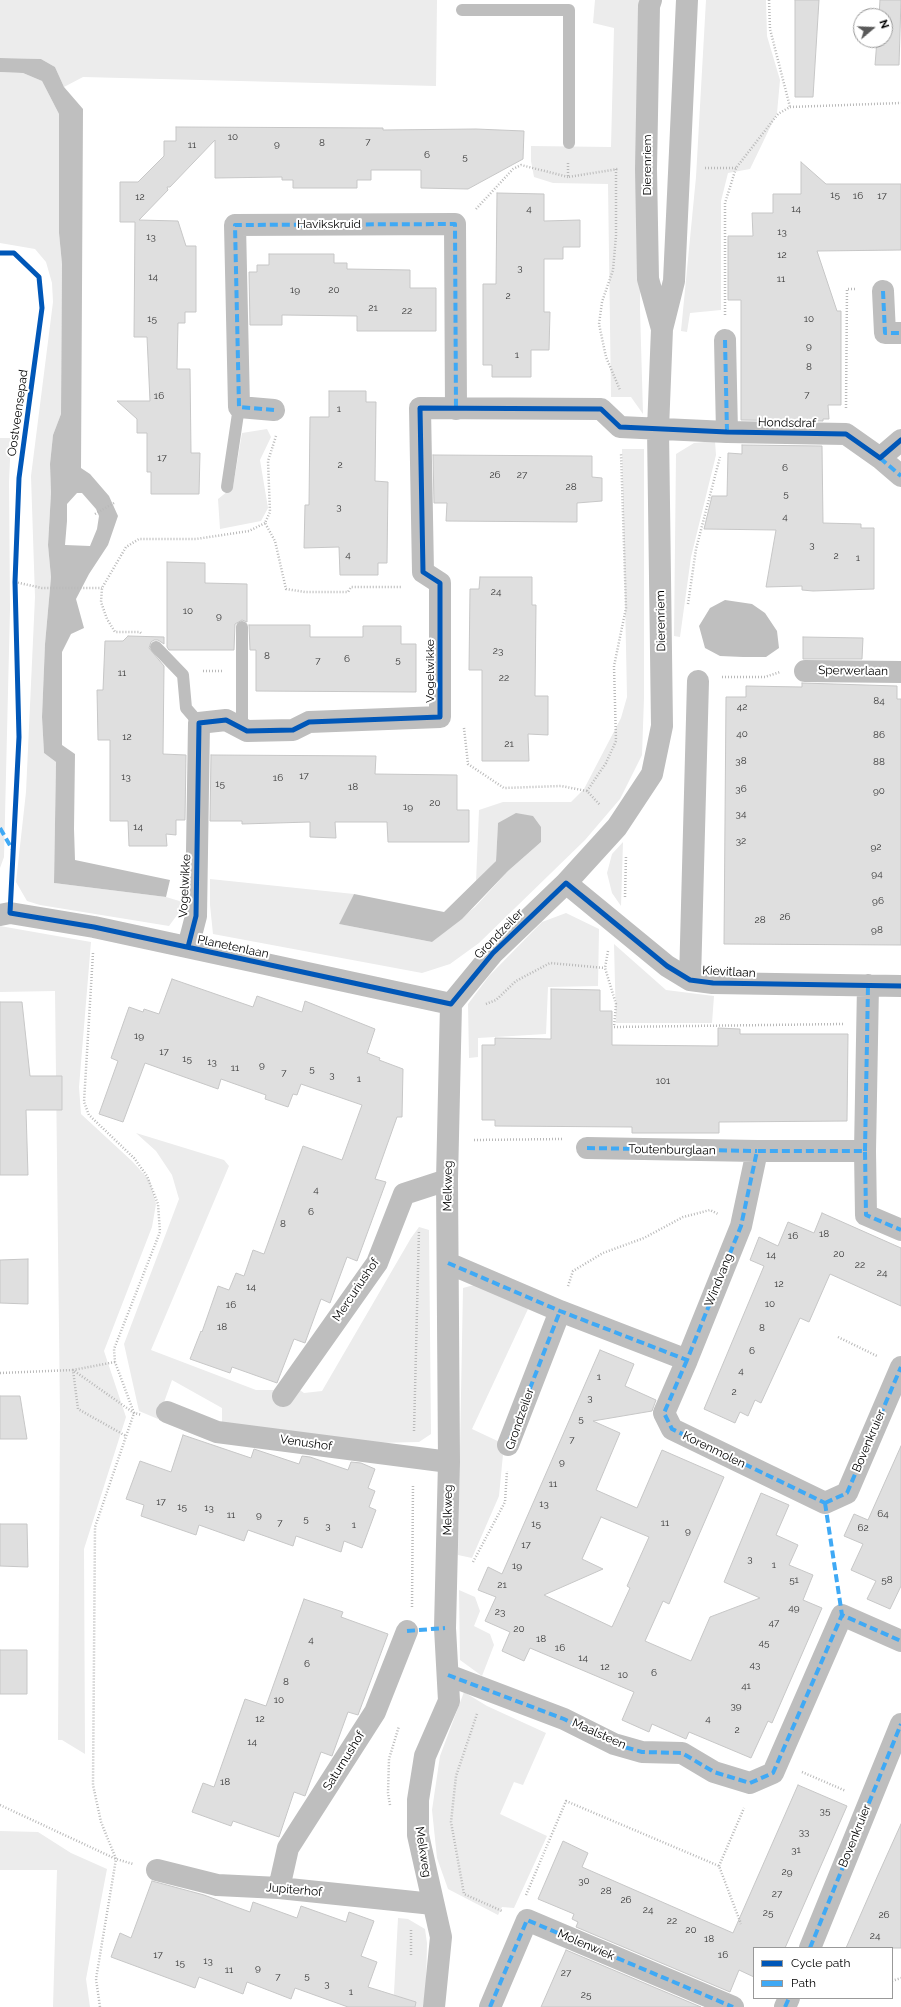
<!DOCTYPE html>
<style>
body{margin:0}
#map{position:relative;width:901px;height:2007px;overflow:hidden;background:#fff;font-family:Raleway,sans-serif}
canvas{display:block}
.legend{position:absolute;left:753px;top:1947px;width:140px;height:52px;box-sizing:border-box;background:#fff;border:1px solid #999;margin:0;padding:5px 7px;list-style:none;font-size:12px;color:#000}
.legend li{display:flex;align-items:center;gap:8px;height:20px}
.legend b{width:20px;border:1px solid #999}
.north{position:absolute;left:853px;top:8px;width:40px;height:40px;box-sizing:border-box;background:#fff;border:1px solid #999;border-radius:50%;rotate:71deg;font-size:11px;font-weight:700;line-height:16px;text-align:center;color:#000}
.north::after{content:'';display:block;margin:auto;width:14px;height:18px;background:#595959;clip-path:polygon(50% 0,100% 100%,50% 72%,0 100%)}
</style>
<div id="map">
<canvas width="901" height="2007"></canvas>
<ul class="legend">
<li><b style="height:5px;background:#0057b8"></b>Cycle path</li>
<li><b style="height:5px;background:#3fa9f5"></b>Path</li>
</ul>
<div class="north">N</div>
</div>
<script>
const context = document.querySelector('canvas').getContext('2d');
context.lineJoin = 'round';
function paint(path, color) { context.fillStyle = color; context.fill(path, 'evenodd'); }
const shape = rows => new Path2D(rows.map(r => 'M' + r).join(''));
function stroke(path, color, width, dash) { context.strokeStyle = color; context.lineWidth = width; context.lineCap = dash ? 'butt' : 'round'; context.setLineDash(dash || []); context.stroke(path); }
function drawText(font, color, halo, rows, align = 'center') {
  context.font = font + ' Raleway,sans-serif'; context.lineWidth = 4; context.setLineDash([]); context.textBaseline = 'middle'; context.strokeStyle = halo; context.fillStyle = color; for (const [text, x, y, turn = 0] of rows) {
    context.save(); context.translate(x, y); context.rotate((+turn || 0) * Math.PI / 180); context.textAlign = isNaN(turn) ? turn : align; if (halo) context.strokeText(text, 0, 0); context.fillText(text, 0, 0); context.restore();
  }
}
const green = shape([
 [0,0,437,0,436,86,83,77,64,87,55,67,41,59,0,58],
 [595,0,642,0,640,309,643,414,631,397,611,397,608,184,553,183,534,177,531,161,531,146,611,147,614,28,593,23],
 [706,0,766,0,767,36,780,80,777,113,750,169,728,173,721,201,721,310,690,313,687,332,681,331,696,177],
 [0,72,23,73,42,81,59,114,59,233,62,264,61,414,53,435,50,464,51,493,48,545,51,577,45,644,42,717,44,753,56,762,54,883,166,897,186,903,169,926,40,905,27,901,16,882,26,792,35,597,31,476,53,302,52,283,46,262,35,249,0,243],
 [267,429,271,437,260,460,268,508,261,521,220,529,218,499,233,487,242,433],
 [0,438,11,438,9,482,10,609,4,857,0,868],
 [715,441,716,455,691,557,680,637,674,636,676,454,694,443],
 [622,449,644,449,644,698,642,755,620,799,585,840,479,943,450,964,422,973,213,934,210,905,210,879,354,894,339,924,432,942,475,907,508,871,541,842,498,823,496,861,476,882,479,810,503,802,571,802,584,789,621,718,627,697],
 [623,842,621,906,612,893,607,873,612,854],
 [566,913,599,929,598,986,548,987,546,1034,478,1038,478,1057,469,1058,468,1004,489,976,542,922],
 [0,926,91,942,79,1087,81,1114,133,1162,150,1181,156,1204,152,1227,104,1351,126,1417,84,1549,85,1754,62,1740,58,1740,60,1415,55,991,0,992],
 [614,944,666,990,714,996,712,1023,616,1023],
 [136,1133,224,1160,229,1166,151,1350,256,1390,276,1390,290,1383,304,1393,322,1391,411,1238,419,1227,429,1230,431,1434,419,1442,376,1443,222,1425,222,1408,172,1380,158,1419,139,1411,124,1344,179,1199,172,1175,156,1151],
 [474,1285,528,1309,472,1429,504,1444,499,1496,472,1558,458,1555,463,1288],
 [459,1590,475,1597,480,1611,474,1626,490,1634,494,1645,482,1676,460,1660],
 [464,1692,487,1706,546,1733,523,1785,514,1782,500,1814,547,1836,514,1908,502,1907,498,1915,448,1889,437,1858,432,1810,440,1756],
 [0,1831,38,1832,71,1853,107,1869,86,1979,90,2007,53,2007,57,1870,0,1870],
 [398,1918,408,1919,425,1929,427,1943,426,1989,423,2007,392,2007,394,1993]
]);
const water = shape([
 [0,58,41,59,55,67,64,87,83,109,81,468,90,474,109,496,118,516,108,545,89,574,76,599,84,628,71,634,62,652,62,745,75,754,74,829,75,860,170,880,166,897,54,883,56,762,44,753,42,717,45,644,51,577,48,545,51,493,50,464,53,435,61,414,62,264,59,233,59,114,42,81,23,73,0,72],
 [77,493,82,493,96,509,99,516,97,529,90,546,65,545,67,521,67,504],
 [725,600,752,604,765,613,777,631,779,648,766,657,743,657,720,656,705,648,699,626,710,608],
 [516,813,533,816,541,827,541,842,508,871,462,919,432,942,339,924,354,894,444,912,496,861,498,823]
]);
const building = shape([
 [795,0,819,0,813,97,795,97,795,0],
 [880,0,901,0,899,65,875,65,877,40,885,40,885,16,879,16,880,0],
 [176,127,383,128,383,130,476,129,524,131,523,159,468,189,421,188,421,170,371,170,371,180,357,180,357,188,293,188,293,180,282,180,282,177,215,178,215,140,170,187,167,187,168,190,139,220,178,221,186,246,196,246,196,312,185,312,185,323,178,323,177,369,190,369,191,453,200,453,199,494,151,494,151,472,147,472,147,433,137,433,137,419,117,401,150,401,147,337,134,337,135,222,120,222,120,182,138,182,164,156,164,141,176,141,176,127],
 [801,162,826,184,901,184,901,250,817,251,837,311,841,311,841,405,828,405,829,419,823,419,823,421,741,420,741,300,728,300,728,236,753,236,752,213,773,213,773,194,801,194,801,162],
 [497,193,544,194,544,221,580,220,580,247,563,247,563,259,544,259,544,312,550,312,549,350,531,350,531,377,492,377,492,365,483,365,483,284,496,284,497,193],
 [269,254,334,254,334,263,347,263,347,269,410,270,410,288,436,288,436,331,357,331,357,316,282,315,282,325,250,325,249,272,257,272,257,265,269,265,269,254],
 [329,391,366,391,366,402,376,402,375,481,388,482,387,563,378,563,378,575,340,575,339,547,304,548,305,505,309,505,310,417,329,417,329,391],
 [742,445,822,446,823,523,861,524,861,528,874,528,874,589,813,591,802,590,802,586,766,587,776,530,704,529,712,496,727,496,728,453,742,454,742,445],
 [433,455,592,456,592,477,602,478,602,501,577,503,577,522,446,521,447,503,434,503,433,455],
 [167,562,205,563,205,583,247,584,247,622,242,620,235,624,234,650,169,650,167,647,167,562],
 [480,577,532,577,532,605,536,605,535,696,548,696,548,735,528,734,529,761,482,761,482,670,469,670,470,589,479,589,480,577],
 [249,625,310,625,310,637,363,637,363,626,401,626,401,644,416,644,416,692,256,691,256,650,250,650,249,625],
 [128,636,164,637,164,644,158,640,154,640,151,642,149,648,164,666,163,754,186,755,185,820,176,820,176,835,166,834,167,846,129,846,128,821,110,821,110,740,98,740,97,690,103,690,105,641,123,641,128,636],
 [803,637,863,638,862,659,803,659,803,637],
 [802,683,897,686,897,699,901,699,901,945,724,944,726,697,746,697,746,686,802,687,802,683],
 [211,755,376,756,375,774,457,775,457,810,469,810,469,842,388,842,387,822,335,822,336,838,310,837,310,822,242,824,242,821,210,821,211,755],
 [172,979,253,1007,257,996,302,1012,305,1001,375,1029,367,1053,380,1058,379,1060,403,1069,402,1117,397,1117,375,1179,386,1182,357,1261,347,1257,330,1303,321,1299,305,1343,294,1339,277,1383,232,1367,230,1373,190,1359,201,1331,202,1332,218,1286,229,1290,236,1273,244,1276,253,1250,264,1254,303,1146,342,1160,362,1105,301,1084,297,1095,293,1094,288,1107,265,1099,266,1095,221,1079,218,1089,145,1063,123,1122,99,1114,118,1061,111,1058,129,1007,143,1012,144,1009,159,1014,172,979],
 [551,989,600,990,600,1011,612,1011,612,1045,718,1046,718,1028,740,1029,740,1034,848,1034,847,1121,719,1122,719,1133,632,1133,632,1127,495,1126,495,1120,482,1120,482,1045,495,1045,495,1038,551,1039,551,989],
 [0,1002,22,1002,30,1076,62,1076,62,1110,26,1110,28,1175,0,1175,0,1002],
 [822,1213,901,1248,901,1306,830,1274,809,1322,800,1318,761,1403,755,1400,748,1416,740,1412,735,1423,704,1409,764,1266,750,1260,759,1237,778,1246,788,1222,814,1233,822,1213],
 [28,1259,28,1304,0,1303,0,1260,28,1259],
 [600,1350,634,1364,625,1386,656,1400,652,1411,593,1421,620,1433,596,1490,637,1508,662,1450,724,1477,669,1604,663,1601,645,1641,691,1661,710,1617,760,1598,724,1582,761,1493,789,1505,776,1535,798,1545,789,1565,813,1575,803,1600,822,1608,772,1723,768,1721,751,1758,689,1732,686,1739,652,1724,649,1732,622,1720,634,1692,530,1648,524,1661,502,1651,510,1632,485,1621,496,1597,478,1590,488,1567,502,1574,600,1350],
 [601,1517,649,1537,627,1586,630,1588,612,1627,544,1595,603,1569,582,1559,601,1517],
 [0,1396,20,1396,27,1439,0,1439,0,1396],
 [183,1435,251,1458,254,1449,299,1464,302,1456,310,1457,348,1470,351,1462,361,1463,375,1469,368,1488,375,1491,369,1507,376,1510,362,1548,344,1541,341,1552,296,1536,293,1546,248,1530,244,1541,199,1525,196,1535,141,1516,144,1505,126,1499,140,1461,171,1472,183,1435],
 [901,1446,901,1586,890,1609,867,1599,876,1581,851,1570,863,1544,844,1536,854,1514,868,1520,901,1446],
 [0,1524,27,1524,28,1567,0,1566,0,1524],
 [304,1599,343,1612,341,1617,388,1634,358,1715,348,1712,332,1756,321,1752,305,1796,294,1792,279,1837,233,1821,231,1826,192,1812,203,1783,214,1787,245,1699,266,1706,304,1599],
 [0,1650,27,1650,27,1694,0,1694,0,1650],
 [798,1785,847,1806,785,1948,754,1948,754,1977,739,1970,730,1992,576,1927,578,1922,572,1919,574,1914,538,1899,563,1841,588,1853,582,1867,733,1933,798,1785],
 [901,1824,901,1948,846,1948,878,1875,901,1824],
 [152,1881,204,1895,250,1912,253,1902,297,1918,301,1906,346,1922,349,1912,374,1921,361,1956,377,1962,368,1987,416,2002,415,2007,348,2007,295,1988,291,1999,247,1982,243,1994,199,1977,195,1988,111,1957,120,1933,131,1938,152,1881],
 [566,1950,701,2007,541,2007,566,1950]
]);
const path = shape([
 [769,0,770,29,790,107],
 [568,163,568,177,618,169],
 [705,168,736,168],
 [616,169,616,236,613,270,602,302,599,324,606,357,620,390],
 [476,209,513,169,521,165,568,177],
 [725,315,725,203,736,168,778,114,790,107,901,103],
 [846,408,847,289,857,289],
 [276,436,268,461,270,512,265,523,275,541,286,589,305,592,348,592,351,587,402,587],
 [95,514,114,503],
 [15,582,42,588,102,588],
 [688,604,696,549,720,457],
 [141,633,140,632,115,632,107,619,101,602,102,588,126,547,139,539,196,539,249,531,265,523],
 [203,671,222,671],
 [722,677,765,677,780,672],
 [464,728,468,764,504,788,561,786,587,791,600,805],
 [587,791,606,763,616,741,614,666,626,608,621,453],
 [625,897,626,856],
 [608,951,605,968,616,1004,614,1027,843,1024],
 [93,953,84,1102,89,1115,134,1158,147,1176,158,1204,160,1232,114,1349,115,1362,134,1413,95,1527,93,1785,101,1822,116,1859,96,1979,100,2007],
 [486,1004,496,1000,516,981,550,963,605,968],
 [474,1140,563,1139],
 [568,1286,573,1271,603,1253,644,1238,683,1217,710,1210,718,1214],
 [838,1337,877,1356],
 [115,1362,73,1370,78,1409,126,1436],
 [0,1373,73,1370,134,1413,142,1415],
 [414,1431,419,1230],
 [473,1562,505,1502,507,1471],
 [412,1607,413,1484],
 [477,1714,456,1776,451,1822,464,1894,502,1911],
 [802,1772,846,1791],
 [0,1805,116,1859,133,1864],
 [390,1805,388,1793,389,1759,399,1726],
 [719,1866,744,1808],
 [526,1895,566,1801,719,1866,741,1924],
 [411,1930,411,1955],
 [892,1981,901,1978]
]);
const lane = shape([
 [462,10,569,10,569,143],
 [227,487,239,407],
 [242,627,242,728],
 [156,647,183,675,186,708,199,723]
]);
const street = shape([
 [651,0,649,6,646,169,648,279,662,329],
 [883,291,885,333,901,333],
 [725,340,727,432],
 [274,410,239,407,235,225,455,224,456,409],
 [880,458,901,476],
 [805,671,901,672],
 [566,883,667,966,690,980,713,983,901,986],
 [0,915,10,913,94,927,451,1004],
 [188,947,196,916,199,723,226,720,247,731,293,730,309,722,440,717,440,583,423,572,420,408,601,409,620,427,727,432,846,434,880,458,901,440],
 [690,980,698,681],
 [451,1004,493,953,566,883,617,827,652,774,662,726,658,429,662,329,674,281,687,0],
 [587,1148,757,1151],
 [865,1151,868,985],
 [448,1263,560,1311,687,1360,741,1226,757,1151,865,1151,866,1215,901,1230],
 [687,1360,664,1413,672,1429,825,1503,847,1493,901,1367],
 [283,1396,377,1263,404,1194,447,1180],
 [167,1412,217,1432,449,1462],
 [508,1445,560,1311],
 [448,1675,564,1719,614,1744,642,1752,682,1753,714,1772,750,1783,773,1773,842,1615,901,1641],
 [157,1870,217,1885,279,1888,433,1904],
 [279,1888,288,1848,375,1712,407,1631],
 [810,1948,901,1724],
 [434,2007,441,1937,418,1835,418,1800,425,1756,449,1701,445,1628,449,1462,447,1180,451,1004],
 [490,2007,527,1920,733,2007],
 [785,2007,789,1998]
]);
const quiet = shape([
 [883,291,885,333,901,333],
 [725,340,727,432],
 [274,410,239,407,235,225,455,224,456,409],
 [880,458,901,476],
 [0,828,12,849],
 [587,1148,757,1151],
 [865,1151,868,985],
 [448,1263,560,1311,687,1360,741,1226,757,1151,865,1151,866,1215,901,1230],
 [687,1360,664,1413,672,1429,825,1503],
 [508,1445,560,1311],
 [825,1503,847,1493,901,1367],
 [825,1503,842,1615],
 [407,1631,445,1628],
 [448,1675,564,1719,614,1744,642,1752,682,1753,714,1772,750,1783,773,1773,842,1615,901,1641],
 [810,1948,901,1724],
 [490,2007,527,1920,733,2007],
 [785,2007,789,1998]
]);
const cycleway = shape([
 [0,253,14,253,39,277,42,308,19,478,15,582,19,737,10,913,94,927,451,1004,493,953,566,883,667,966,690,980,713,983,901,986],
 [188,947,196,916,199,723,226,720,247,731,293,730,309,722,440,717,440,583,423,572,420,408,601,409,620,427,727,432,846,434,880,458,901,440]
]);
const numberNames = [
 ["10",233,137],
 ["7",368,142],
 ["8",322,143],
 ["9",277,144],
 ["11",192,145],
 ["6",427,155],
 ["5",465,157],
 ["15",835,195],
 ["16",858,196],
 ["17",882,196],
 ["12",140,197],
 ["4",529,209],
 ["14",796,209],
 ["13",782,232],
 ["13",151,237],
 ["12",782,255],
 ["3",520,268],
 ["14",153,277],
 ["11",781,279],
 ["19",295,290],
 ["20",334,290],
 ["2",508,296],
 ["21",373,308],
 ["22",407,311],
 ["15",152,319],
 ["10",809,319],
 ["9",809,346],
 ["1",517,355],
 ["8",809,367],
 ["7",807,395],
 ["16",159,396],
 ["1",339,409],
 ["17",162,458],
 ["2",340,465],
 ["6",785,468],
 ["26",495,475],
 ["27",522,475],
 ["28",571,487],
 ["5",786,494],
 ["3",339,507],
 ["4",785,517],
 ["3",812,545],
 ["4",348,555],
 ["2",836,556],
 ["1",858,558],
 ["24",496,592],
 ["10",188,611],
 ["9",219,616],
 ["23",498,651],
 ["8",267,656],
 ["6",347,659],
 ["5",398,660],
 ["7",318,661],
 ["11",122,673],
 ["22",504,678],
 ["84",879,701],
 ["42",742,707],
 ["40",742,734],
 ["86",879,735],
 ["12",127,737],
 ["21",509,744],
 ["38",741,761],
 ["88",879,762],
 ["17",304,776],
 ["13",126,777],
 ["16",278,778],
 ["15",220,784],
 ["18",353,787],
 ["36",741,789],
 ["90",879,791],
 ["20",435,803],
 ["19",408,807],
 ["34",741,814],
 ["14",138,827],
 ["32",741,841],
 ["92",876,847],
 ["94",877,874],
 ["96",878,901],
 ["26",785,917],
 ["28",760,920],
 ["98",877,930],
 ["19",139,1036],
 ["17",164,1052],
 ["15",187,1059],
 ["13",212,1062],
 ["9",262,1065],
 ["11",235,1068],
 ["5",312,1069],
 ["7",284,1073],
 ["3",332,1075],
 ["1",359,1079],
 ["101",663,1081],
 ["4",316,1190],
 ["6",311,1212],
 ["8",283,1224],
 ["18",824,1234],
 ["16",793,1236],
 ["20",839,1254],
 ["14",771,1255],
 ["22",860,1265],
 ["24",882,1273],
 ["12",779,1284],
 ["14",251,1287],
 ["10",770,1304],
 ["16",231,1305],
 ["18",222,1327],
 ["8",762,1328],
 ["6",752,1351],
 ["4",741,1371],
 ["1",599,1377],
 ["2",734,1392],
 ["3",590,1398],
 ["5",581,1419],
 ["7",572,1440],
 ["9",562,1462],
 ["11",553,1484],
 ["17",161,1502],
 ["13",544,1504],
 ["15",182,1507],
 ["13",209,1508],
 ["64",883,1514],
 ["11",231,1515],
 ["9",259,1515],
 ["5",306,1519],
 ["7",280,1523],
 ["11",665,1523],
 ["15",536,1524],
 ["1",354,1525],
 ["3",328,1526],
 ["62",863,1528],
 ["9",688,1531],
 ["17",526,1545],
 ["3",750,1559],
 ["1",774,1565],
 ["19",517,1566],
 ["51",794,1580],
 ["58",887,1580],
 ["21",502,1585],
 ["49",794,1608],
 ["23",500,1612],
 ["47",774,1623],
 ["20",519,1629],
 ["18",541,1639],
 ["4",311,1640],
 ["45",764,1643],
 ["16",560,1648],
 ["14",583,1658],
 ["6",307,1664],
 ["43",755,1665],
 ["12",605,1667],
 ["6",654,1673],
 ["10",623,1675],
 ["8",286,1682],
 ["41",746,1686],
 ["10",279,1700],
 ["39",736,1706],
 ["12",260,1719],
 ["4",708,1719],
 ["2",737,1730],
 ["14",252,1742],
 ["18",225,1782],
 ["35",825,1811],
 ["33",804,1832],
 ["31",796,1850],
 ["29",787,1872],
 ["30",584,1881],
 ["28",606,1891],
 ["27",777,1894],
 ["26",626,1900],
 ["24",648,1910],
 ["25",768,1913],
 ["26",884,1915],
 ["22",672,1921],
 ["20",691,1930],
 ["24",875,1936],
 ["18",709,1939],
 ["17",158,1955],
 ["16",723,1955],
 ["13",208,1961],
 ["15",180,1963],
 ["9",258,1968],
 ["11",229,1970],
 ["27",566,1973],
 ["5",307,1976],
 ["7",278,1977],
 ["3",327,1984],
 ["1",351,1992],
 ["25",586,1995]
];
const streetNames = [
 ["Dierenriem",647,165,-90],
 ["Havikskruid",329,224],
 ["Oostveensepad",18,413,-82],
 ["Hondsdraf",787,423,1],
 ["Dierenriem",661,621,-91],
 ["Vogelwikke",430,671,-90],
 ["Sperwerlaan",853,671,1],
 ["Vogelwikke",185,886,-87],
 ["Grondzeiler",499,934,-46],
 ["Planetenlaan",233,947,12],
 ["Kievitlaan",729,972,3],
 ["Toutenburglaan",672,1150,1],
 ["Melkweg",448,1186,-89],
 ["Windvang",719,1280,-68],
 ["Mercuriushof",356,1290,-56],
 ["Grondzeiler",520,1419,-71],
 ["Bovenkruier",869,1441,-67],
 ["Venushof",306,1443,8],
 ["Korenmolen",714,1450,26],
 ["Melkweg",448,1510,-89],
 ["Maalsteen",599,1734,24],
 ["Saturnushof",344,1761,-58],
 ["Bovenkruier",855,1836,-68],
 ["Melkweg",423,1852,81],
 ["Jupiterhof",294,1890,5],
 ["Molenwiek",586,1945,23]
];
paint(green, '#ececec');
paint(water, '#bfbfbf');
paint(building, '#dfdfdf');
stroke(building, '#c7c7c7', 1);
stroke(path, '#b9b9b9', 2.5, [1, 2]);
stroke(lane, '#bebebe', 12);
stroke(street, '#bebebe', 22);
stroke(quiet, '#3fa9f5', 4, [8, 4]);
stroke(cycleway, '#0057b8', 5);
drawText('10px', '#383838', null, numberNames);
drawText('12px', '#000', '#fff', streetNames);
</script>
